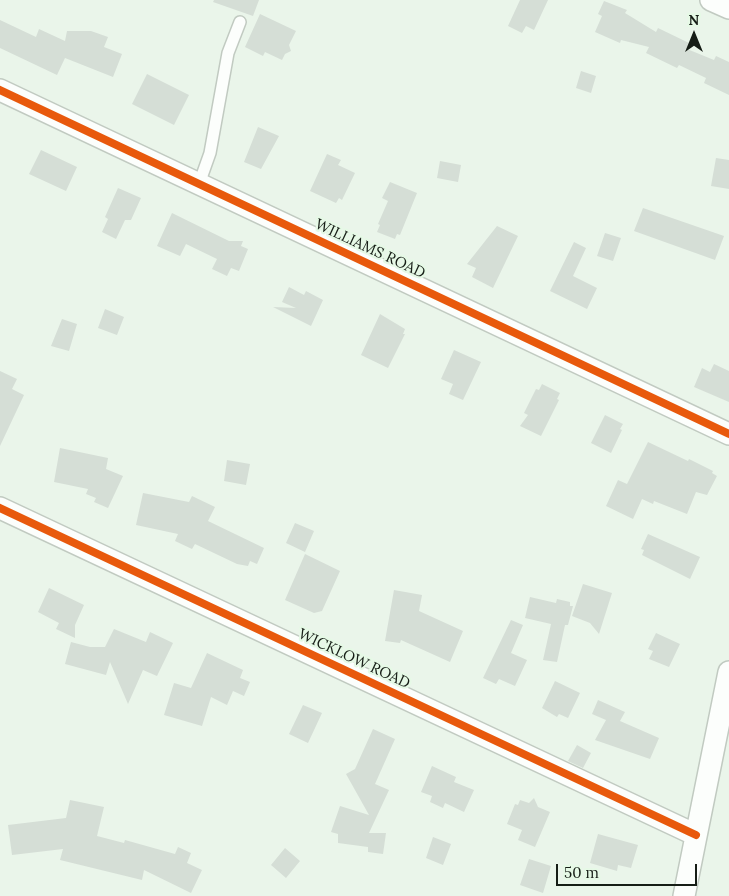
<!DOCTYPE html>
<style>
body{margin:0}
#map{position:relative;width:729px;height:896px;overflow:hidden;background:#eaf5ea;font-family:Lora,serif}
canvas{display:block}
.north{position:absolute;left:669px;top:10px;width:50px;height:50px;-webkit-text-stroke:4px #e6f9e6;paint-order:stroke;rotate:0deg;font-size:14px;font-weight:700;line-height:20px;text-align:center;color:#161d16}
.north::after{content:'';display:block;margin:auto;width:18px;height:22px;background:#161d16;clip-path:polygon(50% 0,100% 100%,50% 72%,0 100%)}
.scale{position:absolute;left:556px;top:864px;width:141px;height:22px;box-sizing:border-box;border:2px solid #161d16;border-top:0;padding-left:6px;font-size:15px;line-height:18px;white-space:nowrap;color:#161d16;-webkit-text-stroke:4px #e6f9e6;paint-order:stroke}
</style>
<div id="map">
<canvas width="729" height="896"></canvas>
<div class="north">N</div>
<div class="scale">50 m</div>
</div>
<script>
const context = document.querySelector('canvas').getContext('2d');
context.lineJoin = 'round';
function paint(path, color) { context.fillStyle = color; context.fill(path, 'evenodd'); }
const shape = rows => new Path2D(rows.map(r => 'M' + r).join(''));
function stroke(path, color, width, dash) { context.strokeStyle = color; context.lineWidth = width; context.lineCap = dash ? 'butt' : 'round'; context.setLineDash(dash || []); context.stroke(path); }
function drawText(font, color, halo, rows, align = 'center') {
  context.font = font + ' Lora,serif'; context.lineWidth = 4.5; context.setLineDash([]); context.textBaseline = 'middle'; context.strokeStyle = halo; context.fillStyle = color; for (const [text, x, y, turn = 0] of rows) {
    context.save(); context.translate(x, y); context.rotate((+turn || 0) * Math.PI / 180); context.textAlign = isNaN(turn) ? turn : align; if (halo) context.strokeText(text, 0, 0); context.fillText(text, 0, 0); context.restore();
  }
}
const building = shape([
 [214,0,259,0,253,16,213,2],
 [520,0,548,0,534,30,526,26,522,33,508,26],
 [604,1,627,10,625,13,656,32,658,28,689,43,687,49,714,60,716,56,729,62,729,95,704,83,706,78,679,65,677,68,646,53,649,47,621,40,620,43,595,32,602,16,598,14],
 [260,14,296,31,289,45,291,51,285,54,282,60,265,52,263,56,245,47],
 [0,20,36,37,39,29,65,41,67,31,91,31,108,37,104,47,122,54,113,77,65,58,57,75,0,48],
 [581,71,596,76,591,93,576,88],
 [147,74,189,95,174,125,132,104],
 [258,127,279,136,261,169,244,162],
 [41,150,77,167,66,191,29,174],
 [327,154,341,160,338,165,355,173,342,200,339,198,336,203,310,191],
 [716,158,729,160,729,189,711,186],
 [440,161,461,165,458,182,437,178],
 [390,182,417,193,400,235,397,234,395,239,377,232,380,225,378,224,388,201,382,198],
 [118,188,141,198,131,220,125,220,116,239,102,232,108,219,105,217],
 [643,208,724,236,715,260,634,231],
 [172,213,229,241,243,241,241,246,248,249,239,271,231,268,227,276,212,269,217,259,186,244,180,256,157,246],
 [497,226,518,236,493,288,472,277,476,268,467,264],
 [605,233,621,238,613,261,597,256],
 [574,242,586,248,573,276,597,288,587,309,550,291],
 [289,287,304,295,306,291,323,300,311,326,273,307,296,308,282,302],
 [105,309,124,317,117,335,98,328],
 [380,314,405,329,403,334,405,334,388,368,361,355],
 [62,319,77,324,69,351,51,346],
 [454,350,481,362,463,400,449,394,453,384,441,379],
 [714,364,729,371,729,402,694,387,702,368,710,372],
 [0,371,17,379,12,389,24,395,0,446],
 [542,384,560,393,557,399,559,400,541,436,520,426,528,415,524,413,536,389,539,390],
 [605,415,623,424,620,429,622,430,611,453,591,443],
 [648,442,688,461,689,459,713,471,712,473,717,476,707,495,696,492,687,514,654,501,653,504,642,499,633,519,606,506,618,480,627,484],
 [60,448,108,458,106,469,123,476,108,508,94,502,96,498,86,494,88,489,54,482],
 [227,460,250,464,246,485,224,481],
 [143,493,189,502,192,496,215,507,208,521,264,548,257,564,250,561,248,566,237,564,195,544,192,549,175,541,178,534,136,525],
 [295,523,314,531,305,552,286,543],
 [648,534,700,557,690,579,642,555,644,550,641,549],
 [305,554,340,571,322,611,314,613,285,600],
 [583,584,612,593,599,634,590,623,572,616],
 [49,588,84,605,75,625,75,638,56,629,59,623,38,612],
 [394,590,422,595,419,611,463,631,450,662,401,640,400,643,385,641],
 [530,597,556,603,557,599,570,602,570,606,573,606,568,625,565,625,557,662,543,660,551,624,525,618],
 [511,620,523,625,511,653,527,660,515,686,499,679,496,684,483,678],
 [114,629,146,642,150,632,173,643,157,676,143,670,128,704,110,662,106,675,65,664,71,642,90,647,105,647],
 [656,633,680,644,669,667,649,659,653,651,648,649],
 [207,653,243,670,240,678,250,682,244,696,233,691,227,705,211,697,202,726,164,715,174,683,191,688],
 [555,681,580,693,568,718,559,714,557,717,542,708],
 [598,700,625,712,620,721,659,738,650,759,595,740,606,720,592,714],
 [303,705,322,713,308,743,289,734],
 [373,729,395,739,375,784,389,790,369,833,386,833,383,854,368,852,368,847,338,843,338,834,331,832,340,806,369,815,346,774,355,769],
 [577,745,591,753,583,768,568,761],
 [432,766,456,777,454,782,474,790,464,812,445,803,443,808,430,802,432,796,421,792],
 [534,798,538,807,550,812,535,847,518,840,522,830,507,824,515,804,518,805,520,800,529,803],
 [70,800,104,807,97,836,124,843,125,840,175,854,178,847,191,853,187,863,202,870,191,893,144,870,142,880,60,860,63,849,12,855,8,825,66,818],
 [598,834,638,845,631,868,618,865,617,871,590,863],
 [433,837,451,844,443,865,426,858],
 [285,848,300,861,286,878,271,865],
 [529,859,551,866,543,893,520,885]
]);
const lane = shape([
 [199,184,210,153,228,53,240,22]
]);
const street = shape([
 [711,0,729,8],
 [0,90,729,434],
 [0,508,696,835],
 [684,896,729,672]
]);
const cycleway = shape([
 [0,90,729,434],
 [0,508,696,835]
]);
const streetNames = [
 ["WILLIAMS ROAD",370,249,25],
 ["WICKLOW ROAD",354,659,25]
];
paint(building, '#d5ded6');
stroke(lane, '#c1cac1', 14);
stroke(street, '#c1cac1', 24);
stroke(lane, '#fcfefc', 11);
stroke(street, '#fcfefc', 21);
stroke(cycleway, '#e8590c', 8);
drawText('15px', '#161d16', '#e6f9e6', streetNames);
</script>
